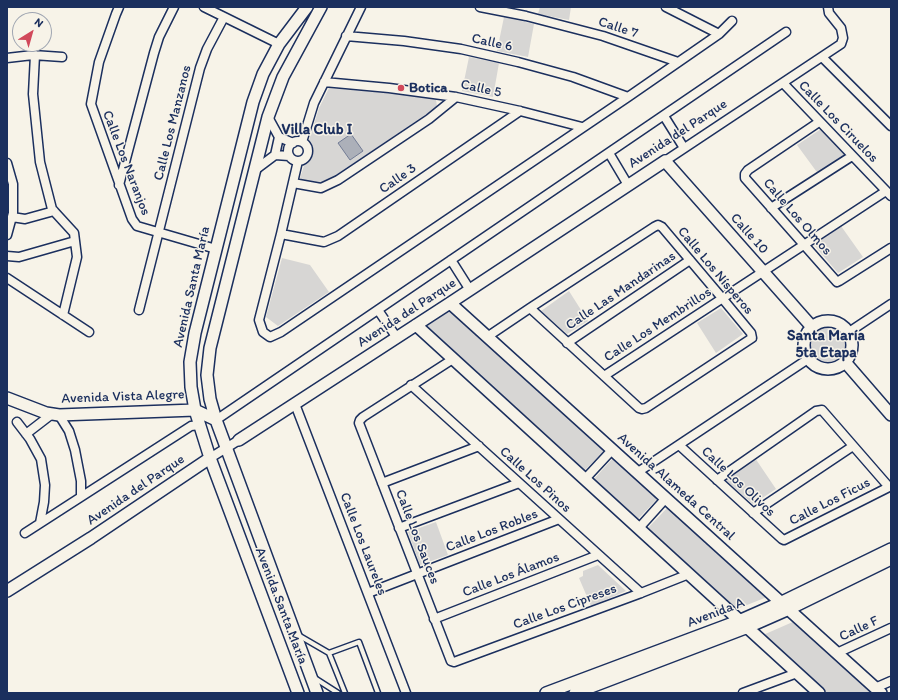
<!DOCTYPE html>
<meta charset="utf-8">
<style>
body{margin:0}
#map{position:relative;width:898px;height:700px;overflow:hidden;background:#f7f3e8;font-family:Itim,sans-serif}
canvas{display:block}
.frame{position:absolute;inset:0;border:8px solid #1b2f5e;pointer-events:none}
.north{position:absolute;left:12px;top:12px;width:40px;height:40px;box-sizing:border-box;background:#f7f3e8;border:1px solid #9fa5b1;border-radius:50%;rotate:37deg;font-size:11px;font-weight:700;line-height:16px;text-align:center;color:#1b2f5e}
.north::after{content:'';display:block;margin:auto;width:14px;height:18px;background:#d1495b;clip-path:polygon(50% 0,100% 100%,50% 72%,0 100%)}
</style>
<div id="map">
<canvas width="898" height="700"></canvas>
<div class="frame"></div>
<div class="north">N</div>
</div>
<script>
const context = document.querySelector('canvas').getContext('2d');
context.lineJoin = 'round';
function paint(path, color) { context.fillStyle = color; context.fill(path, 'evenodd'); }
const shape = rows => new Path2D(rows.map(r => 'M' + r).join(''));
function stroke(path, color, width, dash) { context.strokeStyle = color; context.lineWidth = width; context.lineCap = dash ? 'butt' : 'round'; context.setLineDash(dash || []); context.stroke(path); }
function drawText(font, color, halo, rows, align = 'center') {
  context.font = font + ' Itim,sans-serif'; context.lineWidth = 3; context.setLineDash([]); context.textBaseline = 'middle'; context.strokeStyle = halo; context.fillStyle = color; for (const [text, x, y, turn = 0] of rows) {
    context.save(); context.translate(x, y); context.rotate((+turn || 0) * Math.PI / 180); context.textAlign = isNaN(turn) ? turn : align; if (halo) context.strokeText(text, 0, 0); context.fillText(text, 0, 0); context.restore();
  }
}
const green = shape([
 [540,7,571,7,569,20,538,14],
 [504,17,534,24,528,57,497,51],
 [469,57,499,63,493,97,462,91],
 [329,88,431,97,436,99,437,107,325,183,322,184,301,180,300,178,304,166,309,161,313,155,312,147,309,140,319,108],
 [821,129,850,156,819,175,797,145],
 [841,226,863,257,838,273,814,245],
 [282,258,310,265,329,292,278,326,266,317],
 [569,291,588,321,567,334,541,311],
 [721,308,743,334,716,353,697,323],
 [450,309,605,450,584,471,425,327],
 '808 345a20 20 0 1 1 40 0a20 20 0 1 1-40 0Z',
 [614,457,658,498,638,519,594,479],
 [755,458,776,489,753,504,724,479],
 [668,507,767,597,737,609,647,529],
 [436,522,448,555,420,565,408,532],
 [598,565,626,591,591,606,579,578,583,576,583,571],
 [795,621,874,693,827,693,763,635]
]);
const water = shape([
 [351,134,363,151,350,160,338,143,351,134]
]);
const lane = shape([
 [298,635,329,653,345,693],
 [329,653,359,642,378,693],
 [313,677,338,693]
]);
const street = shape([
 [119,7,116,14,99,62,91,104,132,219,137,226,216,249],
 [204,7,279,44],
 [480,7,526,16,603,36,678,62],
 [666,7,719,34],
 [346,36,404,41,461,49,518,62,573,77,628,97],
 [35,55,33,94,40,162,52,209,74,233,77,257,63,315],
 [822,57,891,126],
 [7,58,33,55,62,57],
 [324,82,389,88,456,97,520,111,582,127],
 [783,83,891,196],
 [664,116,684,148],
 [268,117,279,137,293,143],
 [819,122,748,170,745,174,745,178,837,282,839,281,891,248],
 '288 151a10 10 0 1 1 20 0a10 10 0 1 1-20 0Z',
 [302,142,314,103,361,7],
 [609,153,628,185],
 [275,155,279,137],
 [298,161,281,234,259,320,263,332,270,337,281,332,628,97,719,34,732,21],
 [665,161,841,44,843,38,841,28,829,13,828,7],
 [7,163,13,184,13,213,7,235],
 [255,170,275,155,289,156],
 [293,183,321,188,338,180,429,119,456,97],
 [119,185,154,53,159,37,174,7],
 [771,208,852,156],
 [12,217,25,219,54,211],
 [281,234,324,242,338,236,520,111],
 [7,256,19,257,75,241],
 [451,260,470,290],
 [7,278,89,332],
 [139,310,200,68,207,49,224,17],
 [378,310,397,338],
 [849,332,891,304],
 [487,337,530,308,654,227,658,225,662,227,722,298,751,333,752,338,646,408,642,409,639,408,530,308],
 [567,343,690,260],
 [453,359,363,417,360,420,359,423,451,661,454,662,641,593,689,574],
 [604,376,886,191],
 [411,385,641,593],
 [295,404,406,693],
 [59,415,69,431,75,450,81,481,81,496],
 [216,420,786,32],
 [17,422,30,439,41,459,45,485,44,502,40,523],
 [26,434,52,414],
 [679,445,782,539,784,540,891,486],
 [210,458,239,440],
 [638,472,808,359],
 [585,479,612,450],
 [717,480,816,411,822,410,889,487],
 [382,483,479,446],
 [753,513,853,446],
 [399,528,519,483],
 [639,528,666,498],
 [25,533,191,426,199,425],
 [368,593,559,519],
 [434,619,598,555],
 [837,653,891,628],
 [875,688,891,681],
 [743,693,797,673]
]);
const secondary = shape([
 [450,303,881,693],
 '804 345a24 24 0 1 1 48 0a24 24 0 1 1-48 0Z',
 [416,325,819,693],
 [846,363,891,415],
 [7,398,46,413,59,415,195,410,216,420],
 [239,440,450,303,665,161,812,327],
 [7,591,91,538,210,458],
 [298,693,210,458,195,410,191,387,190,362,195,333,253,102,263,74,279,44,307,7],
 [317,693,216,420,210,399,207,375,210,348,268,117,283,77,321,7],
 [546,693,741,620,782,602,891,549],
 [575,693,748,627,789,609,891,559]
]);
const markers = [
 [401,88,4,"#d1495b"]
];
const streetNames = [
 ["Calle 7",618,28,18],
 ["Calle 6",492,43,12],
 ["Calle 5",481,89,12],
 ["Calle Los Ciruelos",838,122,46],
 ["Calle Los Manzanos",173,123,-76],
 ["Avenida del Parque",678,134,-33],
 ["Calle Los Naranjos",126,163,69],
 ["Calle 3",398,179,-35],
 ["Calle Los Olmos",797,217,49],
 ["Calle 10",749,234,48],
 ["Calle Los Nísperos",715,271,50],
 ["Avenida Santa María",192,287,-77],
 ["Calle Las Mandarinas",621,291,-34],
 ["Avenida del Parque",407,313,-33],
 ["Calle Los Membrillos",658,325,-33],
 ["Avenida Vista Alegre",123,397,-2],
 ["Calle Los Pinos",535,480,42],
 ["Calle Los Olivos",738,482,43],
 ["Avenida Alameda Central",676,487,42],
 ["Avenida del Parque",136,490,-34],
 ["Calle Los Ficus",830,502,-27],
 ["Calle Los Robles",492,531,-21],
 ["Calle Los Sauces",417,537,69],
 ["Calle Los Laureles",363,544,69],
 ["Calle Los Álamos",511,575,-21],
 ["Avenida Santa María",281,606,69],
 ["Calle Los Cipreses",565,607,-20],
 ["Avenida A",716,613,-21],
 ["Calle F",859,629,-25]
];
const poiNames = [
 ["Botica",409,88]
];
const neighbourhoodNames = [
 ["Villa Club I",317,130],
 ["Santa María",826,336],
 ["5ta Etapa",826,353]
];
paint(green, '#d7d6d4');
paint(water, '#acb0b9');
stroke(water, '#727c95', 1);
stroke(lane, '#1b2f5e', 7);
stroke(street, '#1b2f5e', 11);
stroke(secondary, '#1b2f5e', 14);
stroke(lane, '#f7f3e8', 4);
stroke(street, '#f7f3e8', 8);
stroke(secondary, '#f7f3e8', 11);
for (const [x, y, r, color] of markers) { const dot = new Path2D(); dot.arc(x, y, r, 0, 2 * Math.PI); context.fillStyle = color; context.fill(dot); stroke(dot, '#f7f3e8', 1.5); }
drawText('14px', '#1b2f5e', '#f7f3e8', streetNames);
drawText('bold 14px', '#1b2f5e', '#f7f3e8', poiNames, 'left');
drawText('bold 15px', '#1b2f5e', '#f7f3e8', neighbourhoodNames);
</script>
